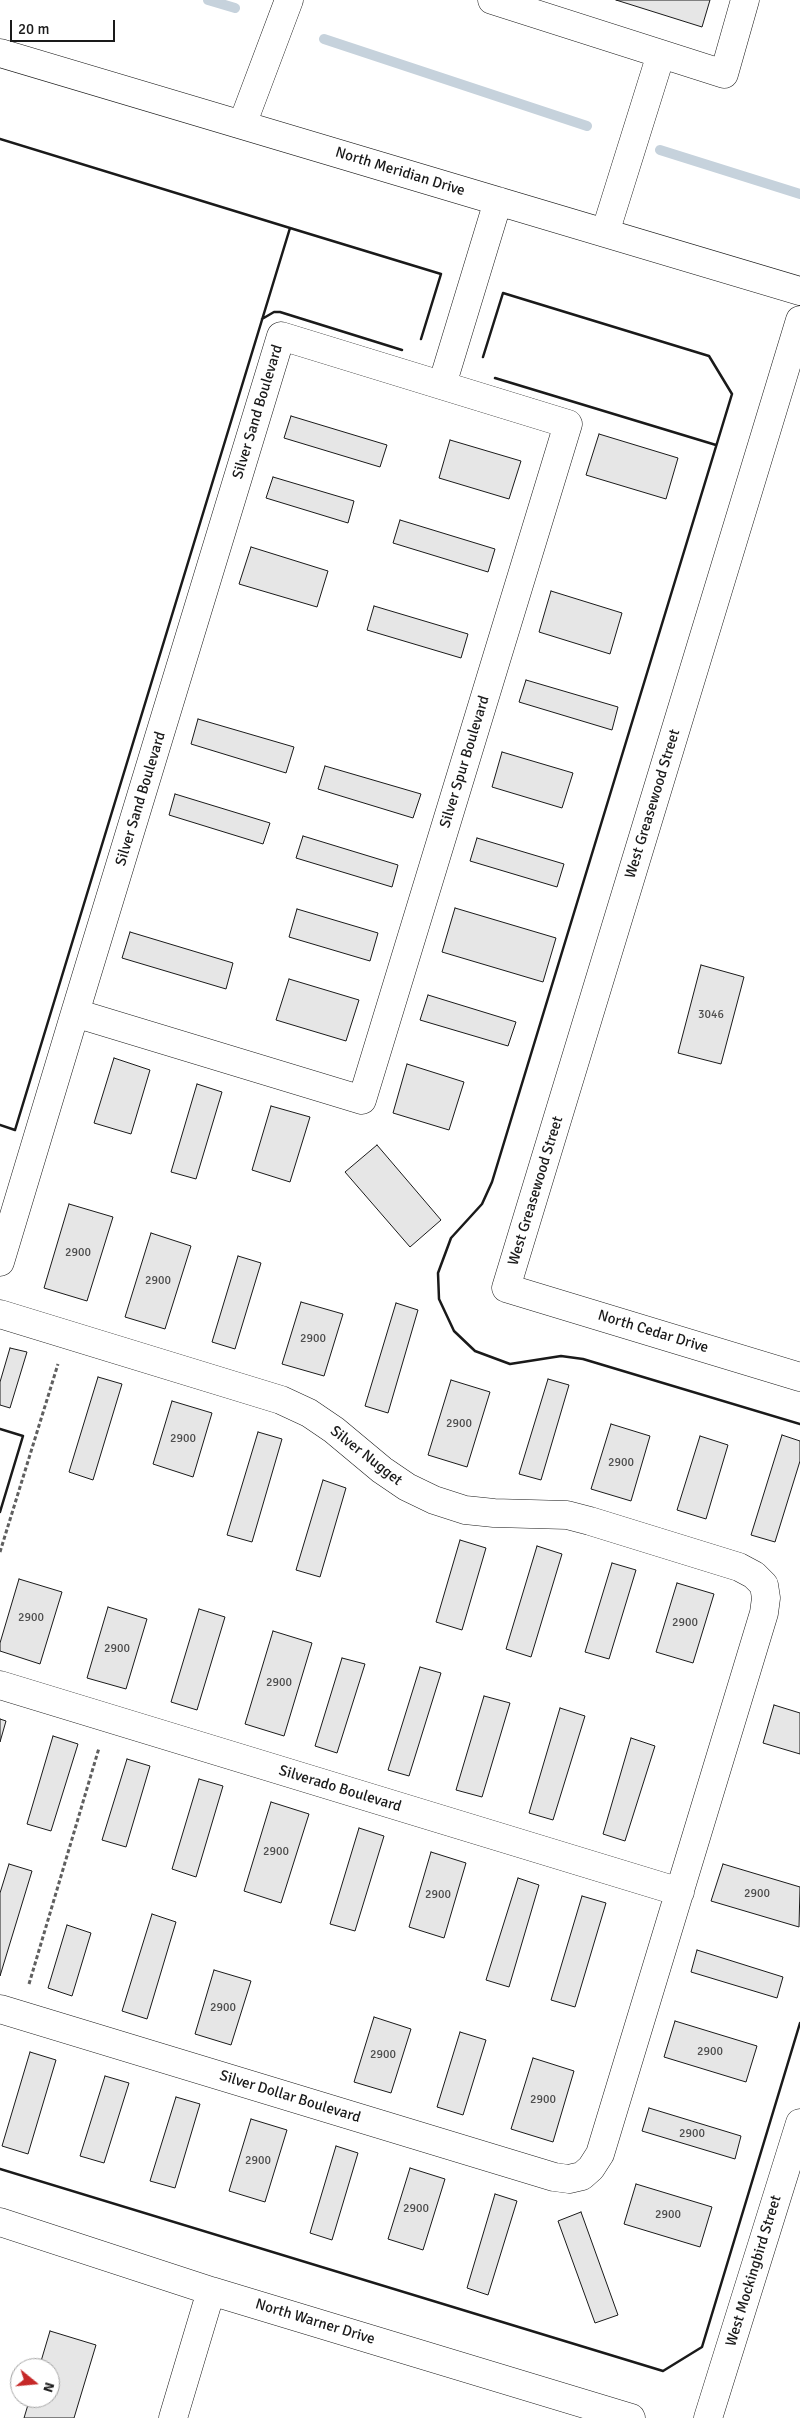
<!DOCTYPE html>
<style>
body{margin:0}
#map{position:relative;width:800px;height:2418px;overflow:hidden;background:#fff;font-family:Signika,sans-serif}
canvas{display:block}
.north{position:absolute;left:10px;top:2358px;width:50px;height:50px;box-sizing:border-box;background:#fff;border:1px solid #a3a3a3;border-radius:50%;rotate:107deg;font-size:14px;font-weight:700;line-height:20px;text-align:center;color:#1a1a1a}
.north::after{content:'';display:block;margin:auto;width:18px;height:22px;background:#c62828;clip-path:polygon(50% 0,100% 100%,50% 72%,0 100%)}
.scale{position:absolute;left:10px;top:20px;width:105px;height:22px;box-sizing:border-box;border:2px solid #1a1a1a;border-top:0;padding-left:6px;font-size:15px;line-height:18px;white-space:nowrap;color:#1a1a1a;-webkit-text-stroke:4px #fff;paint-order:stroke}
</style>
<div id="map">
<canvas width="800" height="2418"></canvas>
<div class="north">N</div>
<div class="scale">20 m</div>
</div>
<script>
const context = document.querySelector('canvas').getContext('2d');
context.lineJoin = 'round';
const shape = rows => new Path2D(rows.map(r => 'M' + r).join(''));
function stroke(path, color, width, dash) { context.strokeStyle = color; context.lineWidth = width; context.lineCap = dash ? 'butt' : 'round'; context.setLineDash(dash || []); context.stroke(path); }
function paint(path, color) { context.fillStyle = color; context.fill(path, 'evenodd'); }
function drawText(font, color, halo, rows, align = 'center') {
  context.font = font + ' Signika,sans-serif'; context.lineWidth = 4; context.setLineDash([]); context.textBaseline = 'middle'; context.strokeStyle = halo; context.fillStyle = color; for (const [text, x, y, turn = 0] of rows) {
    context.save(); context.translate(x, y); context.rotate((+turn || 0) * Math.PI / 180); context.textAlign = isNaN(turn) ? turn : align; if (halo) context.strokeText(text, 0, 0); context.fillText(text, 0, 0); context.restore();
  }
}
const stream = shape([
 [208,0,235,8],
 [324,39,587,126],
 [660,150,800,194]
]);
const building = shape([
 [616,0,710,0,702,27,616,0],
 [291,416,387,445,380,467,284,438,291,416],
 [599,434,678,458,666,499,586,475,599,434],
 [450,440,521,461,509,499,439,478,450,440],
 [273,477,354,501,348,523,266,498,273,477],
 [400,520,495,549,488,572,393,543,400,520],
 [251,547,328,571,317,607,239,584,251,547],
 [551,591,622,613,610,654,539,632,551,591],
 [374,606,468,634,461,658,367,630,374,606],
 [526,680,618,707,612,730,519,702,526,680],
 [198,719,294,747,286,773,191,744,198,719],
 [502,752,573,773,562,808,492,787,502,752],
 [325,766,421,794,413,818,318,789,325,766],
 [175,794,270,823,263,844,169,815,175,794],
 [303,836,398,865,392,887,296,858,303,836],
 [477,838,564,864,557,887,470,861,477,838],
 [455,908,556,938,543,982,442,952,455,908],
 [297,909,378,933,370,961,289,937,297,909],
 [130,932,233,963,226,989,122,958,130,932],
 [701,965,744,977,721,1064,678,1053,701,965],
 [289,979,359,1000,346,1041,276,1020,289,979],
 [428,995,516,1022,508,1046,420,1020,428,995],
 [114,1058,150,1070,131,1134,94,1123,114,1058],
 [407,1064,464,1082,449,1130,393,1113,407,1064],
 [197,1084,222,1092,196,1179,171,1172,197,1084],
 [271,1106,310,1117,290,1182,252,1170,271,1106],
 [377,1145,441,1220,410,1247,345,1172,377,1145],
 [69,1204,113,1217,87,1301,44,1288,69,1204],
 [151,1233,191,1246,165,1329,125,1317,151,1233],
 [238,1256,261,1263,235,1349,212,1342,238,1256],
 [301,1302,343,1314,324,1376,282,1364,301,1302],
 [396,1303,418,1310,388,1413,365,1406,396,1303],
 [10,1348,27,1352,10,1408,0,1405,0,1382,10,1348],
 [98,1377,122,1384,93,1480,69,1472,98,1377],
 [548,1379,569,1385,541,1480,519,1474,548,1379],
 [451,1380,490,1392,467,1467,428,1455,451,1380],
 [172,1401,212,1413,193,1477,153,1464,172,1401],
 [611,1424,650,1436,631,1501,591,1489,611,1424],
 [258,1432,282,1439,252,1542,227,1535,258,1432],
 [782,1435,800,1441,800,1461,775,1542,751,1535,782,1435],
 [700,1436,728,1445,706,1519,677,1510,700,1436],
 [323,1480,346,1488,320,1577,296,1570,323,1480],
 [460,1540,486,1548,462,1630,436,1622,460,1540],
 [537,1546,562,1554,531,1657,506,1649,537,1546],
 [612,1563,636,1570,609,1659,585,1652,612,1563],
 [19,1579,62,1592,40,1664,0,1651,0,1643,19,1579],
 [677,1583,714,1594,693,1663,656,1652,677,1583],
 [108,1607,147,1619,126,1689,87,1678,108,1607],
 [199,1609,225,1617,197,1710,171,1702,199,1609],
 [273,1631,312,1643,284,1736,245,1724,273,1631],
 [342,1658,365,1664,337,1753,315,1746,342,1658],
 [420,1667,441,1673,409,1776,388,1770,420,1667],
 [484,1696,510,1703,482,1797,456,1790,484,1696],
 [774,1705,800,1713,800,1754,763,1743,774,1705],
 [560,1708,585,1716,553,1820,529,1813,560,1708],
 [0,1719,6,1721,0,1742,0,1719],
 [53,1736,78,1744,51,1831,27,1824,53,1736],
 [631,1738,655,1746,625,1841,603,1834,631,1738],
 [127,1759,150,1766,126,1847,102,1840,127,1759],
 [199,1779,223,1786,196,1877,172,1869,199,1779],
 [271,1802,309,1814,281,1903,244,1891,271,1802],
 [359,1828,384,1836,355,1931,330,1924,359,1828],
 [431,1852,466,1863,444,1938,409,1927,431,1852],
 [9,1864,32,1871,0,1976,0,1893,9,1864],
 [723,1864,800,1887,799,1927,711,1901,723,1864],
 [518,1878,539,1885,509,1987,486,1980,518,1878],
 [582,1896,606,1903,575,2007,551,2000,582,1896],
 [152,1914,176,1922,147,2019,122,2011,152,1914],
 [67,1925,91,1933,72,1996,48,1988,67,1925],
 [697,1950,783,1977,777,1998,691,1972,697,1950],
 [214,1970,251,1981,231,2045,195,2034,214,1970],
 [374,2017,411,2029,391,2093,354,2082,374,2017],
 [675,2021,757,2046,746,2082,664,2057,675,2021],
 [460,2032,486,2040,463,2115,437,2107,460,2032],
 [30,2052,56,2060,28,2154,2,2146,30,2052],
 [533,2058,574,2071,553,2142,511,2129,533,2058],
 [105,2076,129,2083,104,2163,80,2156,105,2076],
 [176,2097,200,2104,175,2188,150,2181,176,2097],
 [649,2108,741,2136,735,2159,642,2131,649,2108],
 [251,2119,287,2130,265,2202,229,2191,251,2119],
 [336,2146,358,2153,332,2240,310,2233,336,2146],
 [410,2168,445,2179,423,2250,388,2239,410,2168],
 [636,2184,712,2207,700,2247,624,2224,636,2184],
 [495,2194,517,2201,488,2295,467,2288,495,2194],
 [581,2212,618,2315,595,2323,558,2221,581,2212],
 [50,2331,96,2345,74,2418,24,2418,30,2398,50,2398,50,2368,39,2368,50,2331]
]);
const path = shape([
 [0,1552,58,1364],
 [29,1984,99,1748]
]);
const minor = shape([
 [492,0,724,74,745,0],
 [0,53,800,291],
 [242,125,289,0],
 [605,233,661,54],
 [800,320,506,1288,800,1377],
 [442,385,498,201],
 [0,1262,75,1013,281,336,568,424,362,1100,75,1013],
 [0,1314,281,1400,309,1413,334,1430,382,1470,407,1487,434,1500,465,1510,494,1513,567,1515,590,1521,739,1567,754,1575,764,1585,766,1598,764,1613,600,2154,591,2168,582,2176,569,2179,554,2177,0,2009],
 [0,1685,680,1892],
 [0,2222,211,2291,631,2418],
 [173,2418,211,2291],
 [708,2418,800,2123]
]);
const wall = shape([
 [0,139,290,228],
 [262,319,274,312,280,312,402,350],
 [483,357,503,293,709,356,732,394,492,1182,482,1204,451,1238,438,1273,439,1299,454,1331,475,1351,510,1364,561,1356,583,1359,800,1424],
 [495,378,716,445],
 [0,1125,15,1130,290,228,441,274,421,339],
 [0,1429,23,1436,0,1512],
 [0,2169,663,2371,702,2347,800,2023]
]);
const numberNames = [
 ["3046",711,1015],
 ["2900",78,1253],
 ["2900",158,1281],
 ["2900",313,1339],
 ["2900",459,1424],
 ["2900",183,1439],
 ["2900",621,1463],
 ["2900",31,1618],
 ["2900",685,1623],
 ["2900",117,1649],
 ["2900",279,1683],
 ["2900",276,1852],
 ["2900",757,1894],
 ["2900",438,1895],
 ["2900",223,2008],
 ["2900",710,2052],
 ["2900",383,2055],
 ["2900",543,2100],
 ["2900",692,2134],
 ["2900",258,2161],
 ["2900",416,2209],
 ["2900",668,2215]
];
const streetNames = [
 ["North Meridian Drive",400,172,17],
 ["Silver Sand Boulevard",258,412,-73],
 ["Silver Spur Boulevard",465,762,-73],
 ["Silver Sand Boulevard",141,799,-73],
 ["West Greasewood Street",653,804,-73],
 ["West Greasewood Street",536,1191,-73],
 ["North Cedar Drive",653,1332,17],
 ["Silver Nugget",366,1456,38],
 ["Silverado Boulevard",340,1789,17],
 ["Silver Dollar Boulevard",290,2097,17],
 ["West Mockingbird Street",754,2271,-73],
 ["North Warner Drive",315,2322,17]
];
stroke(stream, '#c6d2dc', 10);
paint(building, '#e6e6e6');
stroke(building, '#1a1a1a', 1);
stroke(minor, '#1a1a1a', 29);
stroke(path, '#5f5f5f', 3, [4, 2.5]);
stroke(minor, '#fff', 28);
stroke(wall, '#1a1a1a', 2.5);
drawText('12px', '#4d4d4d', null, numberNames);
drawText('15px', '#1a1a1a', '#fff', streetNames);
</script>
